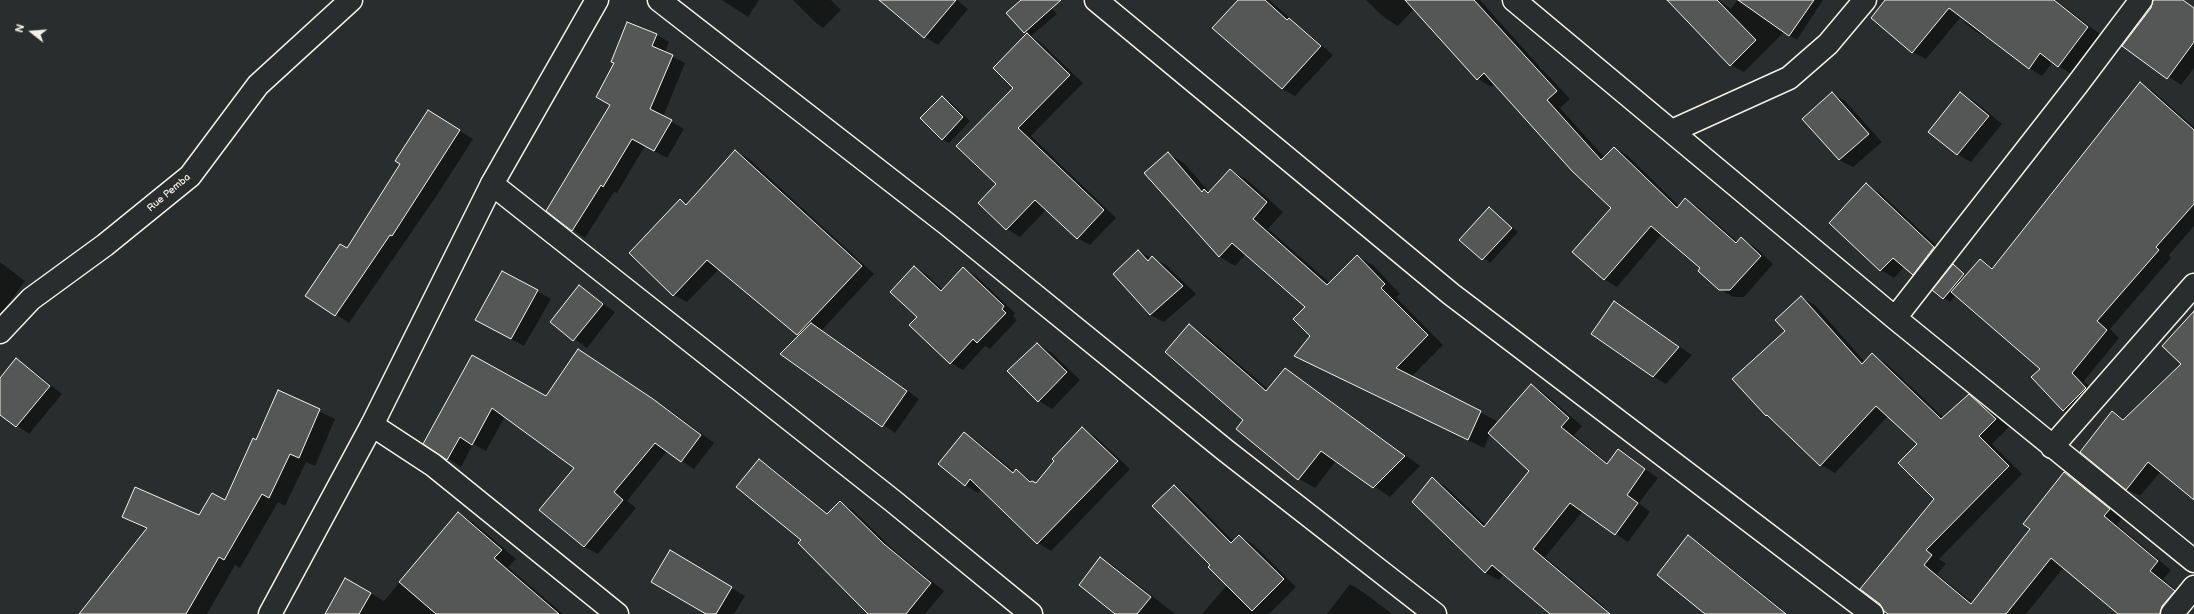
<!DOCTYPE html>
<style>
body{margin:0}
#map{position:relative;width:2194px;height:614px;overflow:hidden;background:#2a2d2e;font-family:"Balsamiq Sans",sans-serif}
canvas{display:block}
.north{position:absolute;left:12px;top:12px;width:40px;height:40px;-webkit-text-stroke:3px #2a2d2e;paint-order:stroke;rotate:287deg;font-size:11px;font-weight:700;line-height:16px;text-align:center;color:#f4f1e8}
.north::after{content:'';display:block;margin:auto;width:14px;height:18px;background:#f4f1e8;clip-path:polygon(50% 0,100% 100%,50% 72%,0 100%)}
</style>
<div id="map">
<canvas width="2194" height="614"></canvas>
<div class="north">N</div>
</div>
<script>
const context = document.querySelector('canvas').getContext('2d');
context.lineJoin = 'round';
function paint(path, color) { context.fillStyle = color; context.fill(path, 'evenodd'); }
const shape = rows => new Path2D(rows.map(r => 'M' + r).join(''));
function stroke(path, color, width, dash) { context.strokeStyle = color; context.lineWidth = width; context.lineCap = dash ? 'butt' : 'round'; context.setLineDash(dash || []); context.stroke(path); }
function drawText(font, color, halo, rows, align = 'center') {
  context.font = font + ' "Balsamiq Sans",sans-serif'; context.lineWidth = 3.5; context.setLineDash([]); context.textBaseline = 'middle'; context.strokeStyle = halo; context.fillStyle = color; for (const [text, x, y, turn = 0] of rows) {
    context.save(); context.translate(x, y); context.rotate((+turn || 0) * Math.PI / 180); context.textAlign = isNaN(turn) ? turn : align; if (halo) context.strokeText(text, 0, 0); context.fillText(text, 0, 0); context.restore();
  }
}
const shadow = shape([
 [722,0,759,0,748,17],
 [793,0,831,0,841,10,823,28,817,24],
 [888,0,957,0,968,9,938,45,925,37,885,4],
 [1023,0,1044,0,1057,14,1031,36,1040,42,1083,83,1031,136,1116,218,1090,245,1077,238,1047,209,1020,237,1007,229,979,203,998,184,1014,88,1027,34,1025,32],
 [1239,0,1269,0,1333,55,1295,96,1282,89],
 [1366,0,1480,0,1540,67,1539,68,1544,71,1570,99,1560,108,1605,158,1614,148,1627,155,1679,206,1685,199,1698,207,1738,242,1741,239,1754,246,1773,264,1744,297,1733,297,1720,289,1701,268,1662,234,1617,287,1604,279,1613,208,1495,83,1491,87,1478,79,1414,9,1398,26,1385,18],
 [1669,0,1719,0,1731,9,1737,0,1823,0,1797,40,1784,32,1744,72,1731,65],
 [1886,0,2056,0,2101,35,2071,74,2053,62,2042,76,2029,68,1986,35,1985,37,1972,29,1960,18,1926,59,1913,52],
 [2154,0,2184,0,2194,7,2194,68,2181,85,2123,46,2152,8],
 [657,35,669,42,665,53,685,63,663,117,684,129,667,158,645,146,617,193,614,192,585,238,548,211],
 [2140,84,2153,91,2194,127,2194,226,2169,255,2171,258,2110,329,2119,338,2084,381,2098,395,2076,418,2063,410,2041,369,1956,295,1950,302,1944,298,1953,265,1967,276,1980,260,1994,268],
 [1832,93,1845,101,1882,142,1853,167,1839,160],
 [1960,93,1974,101,2002,124,1971,162,1957,154],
 [942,97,949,101,970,121,949,143,942,139],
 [441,119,473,139,437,195,349,323,307,295,347,249],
 [736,151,749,159,874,274,822,330,919,399,895,433,782,354,800,335,719,269,687,302,674,295,680,201,687,205],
 [1168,153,1184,163,1210,193,1230,170,1246,179,1283,212,1268,229,1330,283,1357,256,1373,265,1400,294,1396,297,1443,345,1411,377,1497,421,1494,426,1531,385,1544,393,1582,426,1574,435,1608,463,1618,450,1658,478,1639,503,1650,512,1628,542,1583,511,1545,557,1607,609,1603,614,1552,614,1504,574,1499,580,1485,573,1432,478,1445,486,1486,525,1530,471,1490,434,1484,448,1296,356,1312,336,1306,307,1246,254,1235,266,1219,256],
 [1866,185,1879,192,1947,255,1927,281,1905,266,1894,278,1881,270,1830,223],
 [1489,208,1518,232,1490,263,1461,239],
 [1138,251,1166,265,1196,294,1164,322,1150,315],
 [0,262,25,281,0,315],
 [914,267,926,274,943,290,963,268,975,275,1015,313,1013,316,1017,320,990,349,985,346,963,370,951,363,918,317],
 [502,272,551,299,524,346,489,327],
 [579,286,615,312,587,348,551,322],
 [1801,297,1815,305,1865,362,1872,355,1886,363,1944,418,1969,395,1983,403,2009,427,1992,444,2022,474,1939,559,1946,564,1937,574,1973,603,2031,529,2064,473,2078,481,2123,517,2117,525,2171,570,2163,579,2188,600,2178,614,2120,614,2064,567,2026,614,1891,614,1935,499,1918,444,1888,416,1835,473,1821,465,1773,419,1766,415,1786,331],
 [1614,302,1692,355,1666,384,1653,376],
 [2194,312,2194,499,2161,471,2140,496,2126,489,2112,412,2125,419,2182,364],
 [1189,326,1205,335,1269,390,1285,369,1301,379,1420,466,1390,497,1336,461,1315,488,1299,479,1237,429,1245,420],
 [1038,344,1051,352,1080,380,1052,409,1039,401],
 [578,350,667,408,714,443,694,469,667,451,627,501,636,508,598,554,584,547,575,468,505,416,486,451,473,444,461,467,425,443,472,356,546,397],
 [22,365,36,373,62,394,29,434,0,413,0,379],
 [279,392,335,419,315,466,306,462,285,506,278,502,240,568,235,565,207,614,81,614,147,530,123,517,199,517,225,501,257,441],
 [1082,429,1095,436,1130,469,1051,551,1038,543,981,489,978,493,965,485,964,433,977,441,1015,472,1017,470,1036,484],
 [759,460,772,468,828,514,840,502,853,510,897,553,944,591,925,614,867,614,802,540],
 [1174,486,1187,494,1234,542,1239,536,1253,544,1296,587,1269,614,1202,614,1227,585,1211,565],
 [458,513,473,522,516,559,508,567,563,614,326,614,346,579,384,601],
 [1688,537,1701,544,1781,608,1776,614,1706,614],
 [670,552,745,596,734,614,708,614],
 [1101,558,1114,566,1175,614,1117,614],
 [1350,584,1363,592,1392,614,1327,614]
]);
const building = shape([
 [879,0,956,0,924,38,879,0],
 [1021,0,1061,0,1024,33,1006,13,1021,0],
 [1238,0,1265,0,1287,20,1289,18,1321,46,1282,89,1212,28,1238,0],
 [1405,0,1474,0,1557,91,1547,100,1601,160,1614,147,1677,208,1685,198,1736,243,1741,237,1761,256,1730,290,1719,290,1698,271,1700,268,1651,226,1604,280,1572,252,1611,208,1572,171,1484,73,1477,80,1405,0],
 [1667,0,1717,0,1756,40,1730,66,1667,0],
 [1738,0,1814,0,1789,36,1738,0],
 [1885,0,2054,0,2088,27,2058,67,2040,53,2029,69,1949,8,1912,53,1871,18,1885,0],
 [2153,0,2183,0,2194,8,2194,42,2167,79,2122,46,2151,8,2153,0],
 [627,22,657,34,652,46,673,55,650,109,672,120,654,151,632,139,603,187,601,185,572,231,546,211,610,105,596,97,614,63,611,62,627,22],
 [1027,33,1070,75,1018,128,1104,210,1077,239,1035,200,1006,230,978,203,996,184,956,146,1013,88,993,68,1027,33],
 [2140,82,2194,130,2194,204,2156,247,2159,250,2097,321,2107,330,2072,373,2086,388,2063,411,2031,377,2040,369,1951,292,1980,259,1992,269,2140,82],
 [1832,92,1869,134,1839,160,1802,119,1832,92],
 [1960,92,1989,116,1957,155,1928,132,1960,92],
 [942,96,963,117,942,140,920,118,942,96],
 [428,110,460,130,392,236,390,235,335,316,305,296,340,244,347,248,400,164,395,161,428,110],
 [735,150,862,266,797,335,707,260,673,296,629,253,680,199,686,205,735,150],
 [1168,152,1202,192,1204,189,1208,193,1230,169,1267,202,1253,219,1327,285,1357,255,1385,284,1381,288,1428,335,1396,368,1481,411,1468,440,1294,356,1310,336,1293,319,1305,307,1232,243,1219,257,1144,173,1168,152],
 [1866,183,1934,247,1913,275,1893,258,1880,271,1829,223,1866,183],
 [1489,207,1512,228,1482,260,1459,240,1489,207],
 [1138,250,1148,261,1152,256,1183,286,1150,315,1113,274,1138,250],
 [1953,264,1964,274,1943,299,1932,290,1953,264],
 [914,266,941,291,963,267,1004,306,1002,309,1006,313,977,343,973,339,950,364,909,325,917,317,890,292,914,266],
 [502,271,538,290,511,339,475,320,502,271],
 [579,285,603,304,573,341,550,322,579,285],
 [1801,296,1862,364,1872,353,1941,419,1969,394,1996,419,1979,436,2009,466,1926,550,1932,555,1924,565,1971,604,2030,529,2023,524,2064,472,2110,509,2104,516,2158,561,2150,571,2175,591,2162,606,2160,614,2118,614,2051,558,2006,614,1888,614,1884,611,1880,604,1860,589,1934,499,1898,463,1917,444,1876,406,1820,466,1767,415,1766,416,1732,379,1785,331,1775,320,1801,296],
 [1614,301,1679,347,1653,377,1591,334,1614,301],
 [2194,311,2194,500,2148,462,2126,490,2080,452,2112,411,2123,420,2181,364,2162,346,2194,311],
 [811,323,907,391,882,427,780,354,811,323],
 [1189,324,1266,391,1285,368,1405,456,1373,488,1321,451,1298,480,1236,429,1243,420,1165,352,1189,324],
 [1037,343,1067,372,1038,402,1007,371,1037,343],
 [578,349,653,399,701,435,681,462,655,443,614,492,623,500,584,547,539,510,574,468,492,408,472,445,460,437,447,460,423,444,472,355,546,396,578,349],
 [16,358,50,386,16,427,0,415,0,378,16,358],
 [1531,384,1569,418,1561,427,1607,464,1618,449,1645,469,1627,495,1638,503,1615,535,1570,503,1533,549,1610,614,1550,614,1492,565,1485,573,1412,502,1432,477,1484,527,1529,471,1488,433,1531,384],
 [278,390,320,409,299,458,290,454,269,498,262,494,224,560,219,557,186,614,79,614,147,528,122,517,135,487,199,515,212,493,225,500,253,438,256,440,278,390],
 [1082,427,1118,461,1037,544,970,479,965,486,938,464,964,432,1013,473,1016,469,1030,482,1032,481,1036,483,1054,461,1052,459,1082,427],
 [759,459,827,514,840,501,884,544,931,583,906,614,868,614,798,543,801,540,736,487,759,459],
 [1174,485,1231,543,1239,535,1284,579,1252,611,1208,567,1210,565,1152,506,1174,485],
 [458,512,502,550,494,558,559,614,436,614,399,582,458,512],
 [1688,535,1786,614,1705,614,1657,575,1688,535],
 [670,550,732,587,716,614,706,614,651,582,670,550],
 [1100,557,1151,597,1137,614,1115,614,1079,585,1100,557],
 [345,578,371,593,359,614,325,614,345,578]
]);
const street = shape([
 [659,0,947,224,1225,450,1435,614],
 [1096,0,1451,294,1872,614],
 [1514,0,1895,318,2194,561],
 [1672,131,1789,78,1828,44,1865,0],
 [492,184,893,501,1031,614],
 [1895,318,2077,85,2141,0],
 [0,332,31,299,105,245,190,176,258,85,351,0],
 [372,425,433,465,617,614],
 [2052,447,2194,285],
 [2172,614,2194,587]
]);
const highway = shape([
 [270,614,372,425,492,184,597,0]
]);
const streetNames = [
 ["Rue Pemba",169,193,-40]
];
paint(shadow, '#0007');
paint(building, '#555756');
stroke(building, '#f4f1e8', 1);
stroke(street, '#f4f1e8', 25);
stroke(highway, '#f4f1e8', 25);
stroke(street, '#2a2d2e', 22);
stroke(highway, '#2a2d2e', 22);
drawText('10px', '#f4f1e8', '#2a2d2e', streetNames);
</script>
